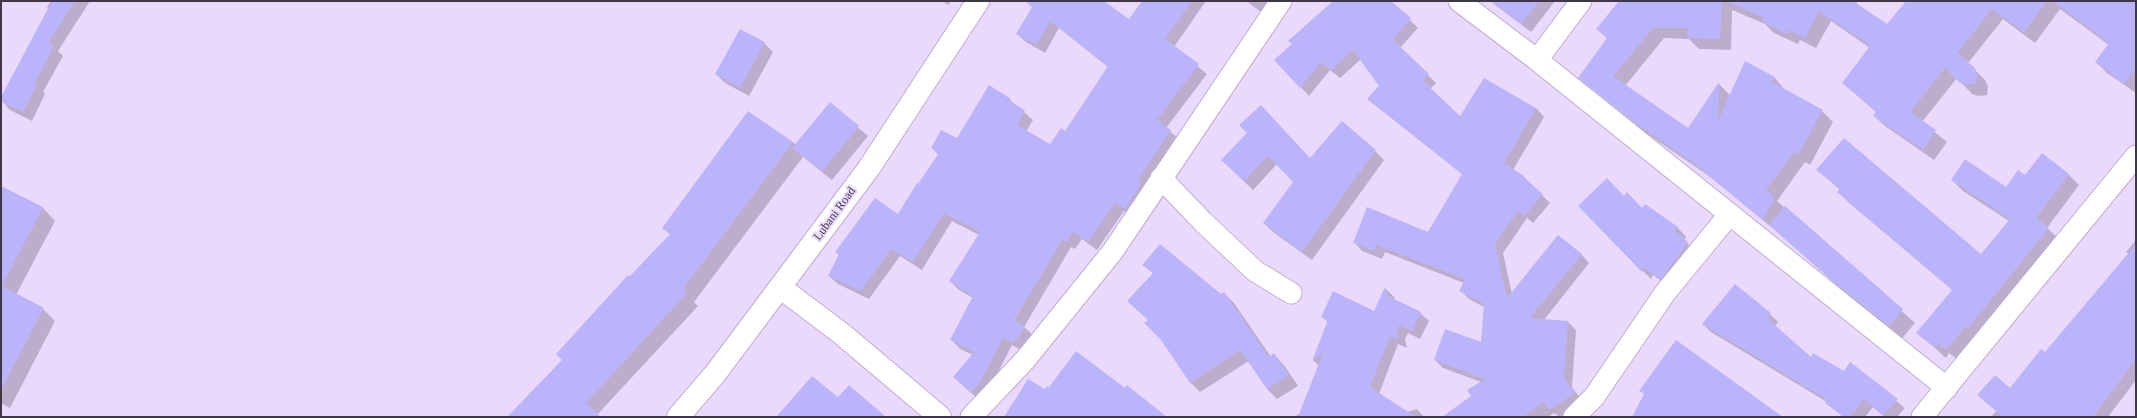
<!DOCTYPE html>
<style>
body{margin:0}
#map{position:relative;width:2137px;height:418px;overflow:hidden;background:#ebd9fd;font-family:Georgia,serif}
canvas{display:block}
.frame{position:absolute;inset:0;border:2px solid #3f3648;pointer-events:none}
</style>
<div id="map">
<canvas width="2137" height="418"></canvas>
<div class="frame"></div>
</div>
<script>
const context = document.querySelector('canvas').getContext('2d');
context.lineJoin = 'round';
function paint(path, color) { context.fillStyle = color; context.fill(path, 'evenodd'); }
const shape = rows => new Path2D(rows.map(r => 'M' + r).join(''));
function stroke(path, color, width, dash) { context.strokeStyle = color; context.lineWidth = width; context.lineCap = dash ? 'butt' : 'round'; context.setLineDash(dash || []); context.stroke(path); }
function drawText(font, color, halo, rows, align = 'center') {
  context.font = font + ' Georgia,serif'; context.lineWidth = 4; context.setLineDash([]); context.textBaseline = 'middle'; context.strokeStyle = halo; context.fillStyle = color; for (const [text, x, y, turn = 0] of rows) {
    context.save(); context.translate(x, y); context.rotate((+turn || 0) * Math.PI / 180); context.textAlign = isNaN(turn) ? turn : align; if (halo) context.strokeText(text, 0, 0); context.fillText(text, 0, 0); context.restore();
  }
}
const shadow = shape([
 [51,1,90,1,58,51,63,56,43,92,45,94,32,121,10,110,1,100,49,9,47,7],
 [943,1,951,1,948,5],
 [1037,1,1101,1,1129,21,1143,1,1206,1,1174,47,1207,74,1166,128,1179,139,1134,217,1124,211,1097,250,1082,239,1075,249,1071,247,1024,327,1033,335,1022,351,1012,345,989,390,980,401,954,377,973,355,960,349,952,340,973,298,959,290,950,281,979,235,952,221,922,270,900,256,869,299,838,284,829,276,839,255,836,252,898,216,939,155,932,148,957,139,1010,100,1033,120,1026,132,1050,146,1066,132,1108,67,1059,28,1045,53,1026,42,1017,34],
 [1246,1,1273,1,1264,14],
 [1340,1,1388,1,1410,20,1418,28,1400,48,1436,83,1430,89,1460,118,1536,108,1544,117,1513,170,1523,176,1550,203,1533,223,1527,218,1503,253,1512,294,1581,254,1589,263,1544,320,1568,322,1576,330,1572,387,1582,401,1560,417,1554,413,1548,417,1457,417,1481,382,1443,368,1435,360,1482,343,1484,307,1469,299,1461,291,1464,283,1385,252,1382,259,1362,251,1354,242,1428,233,1463,175,1368,98,1380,86,1361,59,1340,78,1330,70,1309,96,1276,60],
 [1490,1,1555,1,1531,32],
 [1621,1,1858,1,1856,4,1887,25,1907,1,2118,1,2136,14,2136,93,2107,73,2096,62,2109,45,2060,9,2035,43,2003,19,1968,63,1985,80,1988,86,1987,95,1978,96,1972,94,1957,78,1922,122,1947,142,1934,160,1885,126,1874,116,1876,112,1843,83,1870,48,1831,21,1816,48,1800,40,1798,44,1774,33,1765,24,1732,10,1731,50,1699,49,1689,39,1664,38,1625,86,1688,129,1719,84,1730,95,1745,62,1775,78,1785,90,1822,111,1833,122,1810,165,1805,162,1777,201,1915,323,1902,338,1848,295,1775,230,1709,176,1646,133,1580,78,1608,39,1598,29],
 [764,43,773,52,749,96,725,83,716,74],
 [830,104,868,136,832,180,803,157,694,302,698,306,597,415,599,417,509,417,563,360,629,278,671,235,663,228,793,142,796,145],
 [1248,133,1310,159,1375,151,1384,160,1312,260,1273,232,1264,223,1294,182,1277,164,1253,190,1231,169],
 [1818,170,1981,256,2009,221,1963,191,1952,180,2006,188,2025,177,2068,174,2079,185,2047,228,2059,239,1958,360,1949,353,1946,358,1918,333,1953,290,1849,203,1839,192,1840,190],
 [1,187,43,208,55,221,16,295,43,309,55,321,10,408,1,403],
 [1624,197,1642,209,1646,205,1678,228,1686,237,1684,240,1695,251,1670,287,1653,275,1651,279,1579,206],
 [2136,240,2136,380,2108,417,1993,417,1992,416,1996,411,1978,395,2010,389,2045,354,2129,254,2126,252],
 [1144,264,1221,295,1224,293,1234,303,1271,357,1274,355,1284,365,1298,386,1277,399,1267,389,1249,361,1200,392,1190,382,1149,320,1154,274],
 [1386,289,1394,297,1395,300,1420,313,1429,321,1420,339,1408,333,1405,339,1407,348,1398,344,1379,394,1407,412,1417,409,1424,417,1294,417,1300,413,1319,366,1313,360,1328,322,1322,317,1375,312],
 [1770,314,1778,322,1775,326,1811,358,1844,372,1850,364,1905,408,1897,417,1885,417,1873,407,1865,417,1843,417,1827,402,1711,332,1703,324]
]);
const building = shape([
 [52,1,75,1,48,43,54,46,35,83,37,84,23,112,1,102,1,97],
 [1025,1,1104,1,1129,19,1142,1,1192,1,1165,39,1199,64,1157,120,1171,130,1138,180,1142,182,1125,209,1115,203,1088,242,1073,232,1066,242,1063,239,1014,320,1025,326,1019,336,1013,343,1003,338,980,382,971,393,953,377,974,352,950,340,973,296,949,281,980,232,944,213,913,262,891,249,861,291,828,276,839,254,835,252,875,198,898,214,917,183,918,184,939,153,931,148,941,130,957,138,989,85,1011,99,1009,101,1025,110,1017,125,1050,144,1061,128,1065,131,1108,66,1050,21,1036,45,1016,34,1032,7],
 [1333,1,1391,1,1411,18,1393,40,1429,74,1422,80,1460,116,1484,78,1536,108,1504,163,1524,176,1523,177,1543,194,1524,216,1518,211,1495,244,1507,298,1558,235,1582,254,1530,318,1568,321,1564,378,1575,393,1549,410,1544,402,1523,417,1442,417,1471,396,1467,390,1485,379,1434,360,1445,329,1481,342,1484,304,1459,291,1465,279,1376,245,1374,251,1353,243,1367,207,1428,232,1462,174,1367,99,1379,86,1353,50,1331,70,1321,62,1300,88,1274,60,1292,44,1288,41],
 [1491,1,1539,1,1521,24],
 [1619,1,1722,1,1720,39,1687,38,1688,28,1653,28,1613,76,1688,128,1719,82,1718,121,1745,61,1775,77,1772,82,1823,110,1798,155,1794,152,1766,190,1775,198,1763,220,1704,172,1705,171,1634,122,1578,78,1607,38,1596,29],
 [1725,1,1853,1,1887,24,1906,1,2047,1,2024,32,1992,9,1957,53,1975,68,1977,74,1976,84,1966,85,1960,83,1945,68,1910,112,1936,130,1923,150,1873,116,1876,111,1842,83,1870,46,1819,11,1805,38,1789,30,1787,34,1762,22,1764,18],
 [2052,1,2136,1,2136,68,2124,84,2095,62,2109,43],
 [740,29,765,42,740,88,715,74],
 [830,102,859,126,822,171,792,148],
 [1261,105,1310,158,1342,121,1376,150,1302,252,1263,223,1293,182,1268,156,1244,181,1221,160,1247,133,1239,125],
 [748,111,793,142,683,289,687,293,586,403,601,417,507,417,562,360,556,354,628,275,629,277,670,234,662,228],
 [1844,138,1981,254,2010,219,1951,180,1965,159,2006,187,2018,170,2025,175,2042,153,2069,174,2036,218,2049,228,1968,328,1966,326,1946,350,1938,343,1935,348,1916,333,1952,290,1837,192,1840,189,1816,170],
 [1607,178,1624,196,1627,192,1642,208,1645,204,1678,227,1675,232,1688,242,1661,279,1644,268,1642,272,1578,206],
 [1,186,43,207,2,286,44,308,1,390],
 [1785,206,1903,309,1889,326,1834,282,1769,225],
 [1160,244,1221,294,1224,292,1269,357,1274,353,1289,375,1267,389,1240,350,1190,383,1161,340,1144,323,1148,320,1127,301,1153,273,1142,265],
 [2136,244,2136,359,2093,417,2003,417,1977,395,1995,375,2010,388,2041,349,2045,352],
 [1735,284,1771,313,1767,318,1811,357,1813,353,1844,371,1850,362,1898,399,1883,416,1864,399,1850,417,1844,417,1825,403,1827,400,1702,324],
 [1385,287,1388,296,1421,312,1412,331,1399,325,1397,330,1399,340,1390,336,1370,387,1416,417,1298,417,1323,353,1312,361,1328,320,1321,317,1333,291,1374,311],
 [1676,340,1783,417,1632,417,1644,394,1639,391],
 [1076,351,1125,388,1127,385,1167,417,1004,417,1028,379,1045,389,1047,386,1049,387],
 [812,376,838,397,849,385,886,417,776,417]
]);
const minor = shape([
 [1459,1,1537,60,1947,388],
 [1537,60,1581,1],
 [1161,178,1203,222,1255,271,1291,293],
 [971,417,1025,360,1113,251,1281,1],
 [1574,417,1594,397,1665,293,1729,215],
 [1922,417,2136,156]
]);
const tertiary = shape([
 [781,288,842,334,940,417],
 [678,417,715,374,869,168,978,1]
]);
const streetNames = [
 ["Lubani Road",835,214,-54]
];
paint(shadow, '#0003');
paint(building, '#bab4fc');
stroke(minor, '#c1abd7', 23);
stroke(tertiary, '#c1abd7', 24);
stroke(minor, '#fff', 21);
stroke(tertiary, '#fff', 22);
drawText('12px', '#3f3648', '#ebd9fd', streetNames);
</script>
